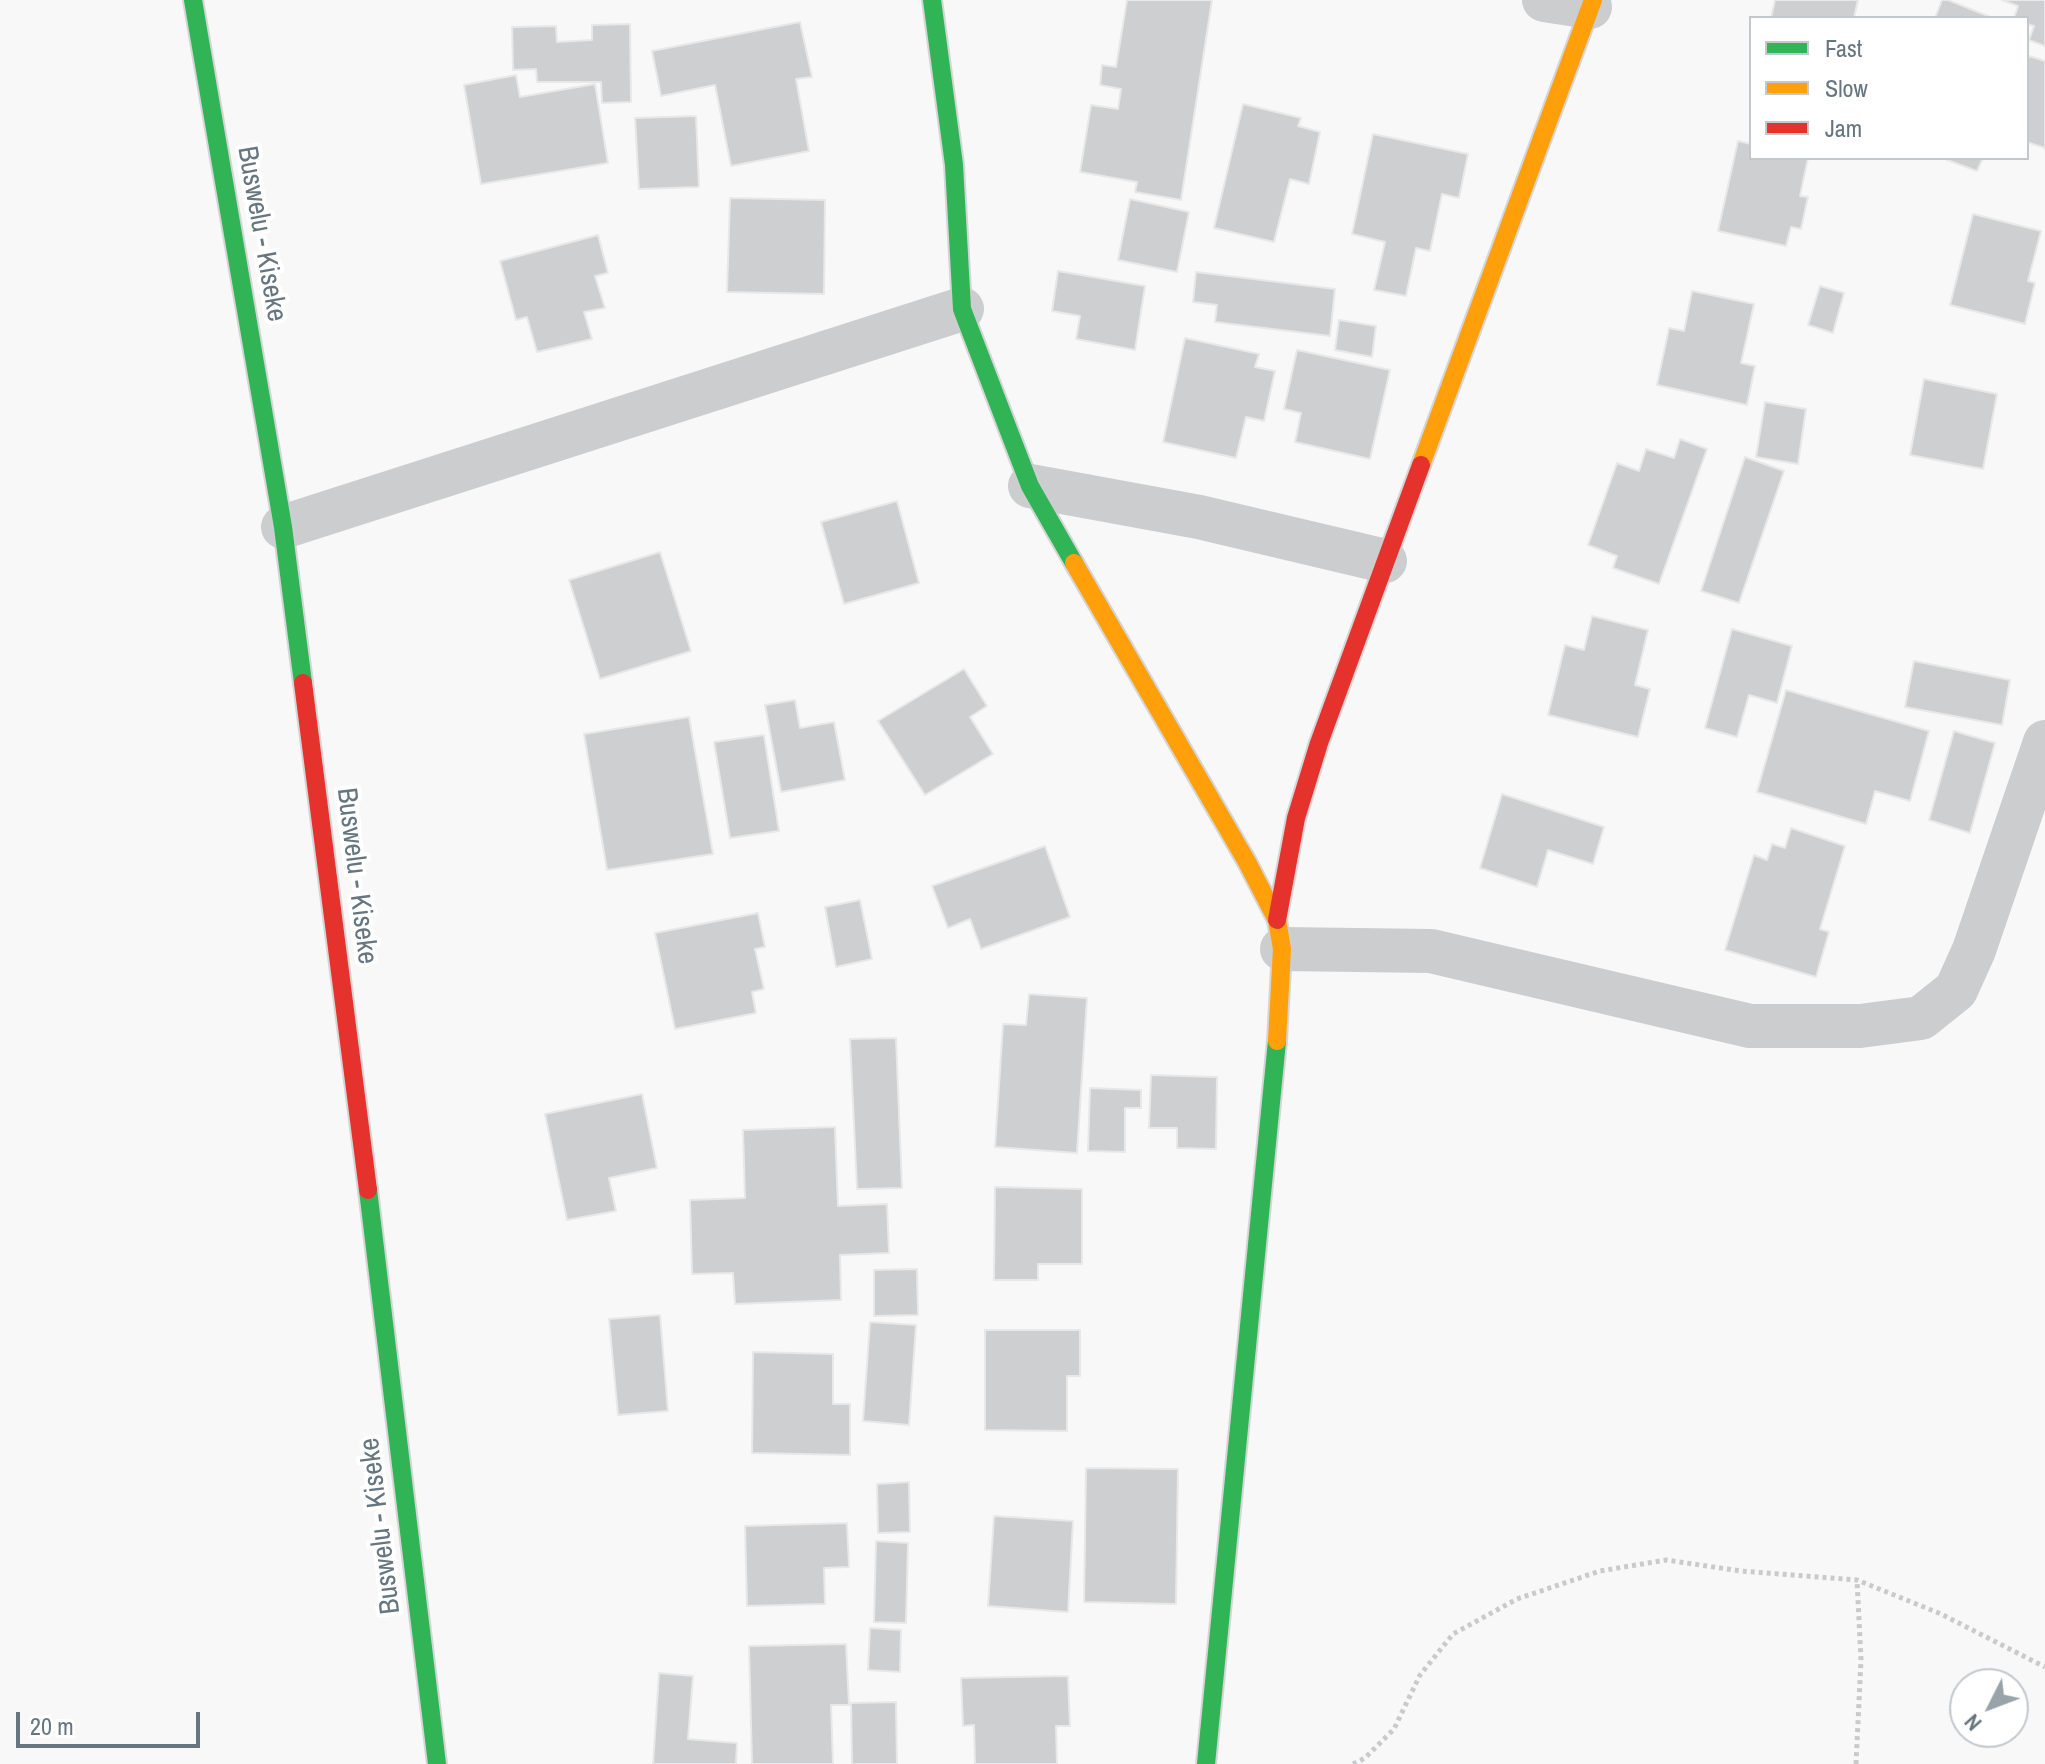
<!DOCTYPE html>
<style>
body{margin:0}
#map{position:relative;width:2045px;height:1764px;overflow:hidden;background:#f8f8f8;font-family:"Archivo Narrow",sans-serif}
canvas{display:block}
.legend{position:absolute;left:1749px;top:16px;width:280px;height:144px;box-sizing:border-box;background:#fff;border:2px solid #c2c8cc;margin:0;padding:10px 14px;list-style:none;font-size:24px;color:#667680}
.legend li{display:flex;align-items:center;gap:16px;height:40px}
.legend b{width:40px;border:2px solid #c2c8cc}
.north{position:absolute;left:1949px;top:1668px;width:80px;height:80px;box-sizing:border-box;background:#fff;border:2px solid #c2c8cc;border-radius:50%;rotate:228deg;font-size:22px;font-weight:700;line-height:32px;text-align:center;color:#667680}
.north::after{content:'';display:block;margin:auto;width:28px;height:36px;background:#99a4aa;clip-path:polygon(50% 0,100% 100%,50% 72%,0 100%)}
.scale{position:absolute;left:16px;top:1712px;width:184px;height:36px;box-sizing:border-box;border:4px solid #667680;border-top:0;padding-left:10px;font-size:24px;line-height:28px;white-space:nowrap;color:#667680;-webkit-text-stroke:6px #fff;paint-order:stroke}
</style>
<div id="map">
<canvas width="2045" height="1764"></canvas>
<ul class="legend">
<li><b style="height:10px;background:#30b455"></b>Fast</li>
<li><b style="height:10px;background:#ff9f0a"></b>Slow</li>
<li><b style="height:10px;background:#e5322d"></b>Jam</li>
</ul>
<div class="north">N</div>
<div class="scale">20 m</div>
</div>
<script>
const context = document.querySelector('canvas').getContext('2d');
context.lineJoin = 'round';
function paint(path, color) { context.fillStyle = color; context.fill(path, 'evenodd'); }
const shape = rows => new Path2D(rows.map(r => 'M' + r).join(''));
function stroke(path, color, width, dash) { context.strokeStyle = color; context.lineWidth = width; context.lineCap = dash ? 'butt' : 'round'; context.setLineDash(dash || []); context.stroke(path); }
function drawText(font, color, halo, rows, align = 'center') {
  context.font = font + ' "Archivo Narrow",sans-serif'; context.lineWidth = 8; context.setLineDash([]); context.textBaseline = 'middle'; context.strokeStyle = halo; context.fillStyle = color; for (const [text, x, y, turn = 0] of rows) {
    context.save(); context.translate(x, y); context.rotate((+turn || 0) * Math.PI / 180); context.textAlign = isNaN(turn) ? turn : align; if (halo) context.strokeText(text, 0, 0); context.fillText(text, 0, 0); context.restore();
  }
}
const building = shape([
 [1127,0,1212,0,1181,200,1135,192,1137,182,1080,172,1091,105,1118,109,1121,89,1100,85,1102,65,1116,67,1127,0],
 [1775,0,1858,0,1854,18,1771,18,1775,0],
 [1942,0,1948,0,1993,18,1935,18,1942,0],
 [2002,0,2045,0,2045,46,2029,40,2034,26,2027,24,2027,18,2014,18,2018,6,2002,0],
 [800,22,812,77,796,79,809,151,731,166,715,85,661,96,652,51,800,22],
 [630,24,631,102,602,103,601,82,537,82,536,69,513,70,512,27,556,26,557,42,592,40,592,25,630,24],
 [2029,56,2045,61,2045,148,2027,142,2027,63,2029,56],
 [516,75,520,97,595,84,608,163,481,184,464,85,516,75],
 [1243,104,1301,118,1298,126,1320,132,1309,184,1290,179,1274,242,1214,228,1243,104],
 [696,116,699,187,639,189,635,118,696,116],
 [1373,134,1468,154,1459,198,1442,194,1430,251,1416,248,1406,296,1374,290,1385,242,1352,234,1373,134],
 [1738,141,1751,144,1751,158,1808,158,1800,196,1808,197,1801,229,1791,227,1786,246,1718,231,1738,141],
 [1942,158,1983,158,1977,171,1942,158],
 [730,198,825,200,824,294,727,292,730,198],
 [1130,199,1189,212,1177,272,1118,260,1130,199],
 [1973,214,2041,231,2028,281,2035,283,2025,324,1950,305,1973,214],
 [598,235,608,273,595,276,605,308,584,312,592,339,537,352,527,317,516,320,500,261,598,235],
 [1058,271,1145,286,1135,350,1076,339,1080,316,1052,311,1058,271],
 [1196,272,1335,289,1330,336,1215,322,1217,305,1193,302,1196,272],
 [1820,286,1844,293,1833,333,1808,325,1820,286],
 [1692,291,1754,304,1741,363,1755,366,1747,405,1657,385,1669,328,1684,331,1692,291],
 [1339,320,1376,326,1372,357,1335,350,1339,320],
 [1185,338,1259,354,1255,367,1275,371,1264,421,1246,417,1236,458,1163,442,1185,338],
 [1297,350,1390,370,1370,459,1295,442,1301,413,1284,409,1297,350],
 [1924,379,1997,394,1983,469,1910,455,1924,379],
 [1765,402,1806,409,1798,464,1756,457,1765,402],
 [1680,439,1707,449,1659,584,1613,568,1617,556,1588,545,1617,463,1639,471,1646,449,1674,458,1680,439],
 [1745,457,1784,471,1739,603,1701,591,1745,457],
 [897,501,919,583,844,604,821,522,897,501],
 [660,552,691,651,600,679,569,580,660,552],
 [1592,616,1648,630,1635,685,1650,689,1638,737,1548,715,1565,645,1584,650,1592,616],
 [1732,629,1792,646,1777,703,1749,695,1737,737,1705,728,1732,629],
 [1914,661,2010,680,2002,725,1905,707,1914,661],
 [964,669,987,706,970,717,993,754,925,795,878,721,964,669],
 [1786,690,1929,731,1910,801,1875,791,1866,824,1757,792,1786,690],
 [795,700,800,728,834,722,845,780,781,792,765,705,795,700],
 [689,717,713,854,607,870,584,734,689,717],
 [1954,731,1995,743,1970,833,1929,820,1954,731],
 [764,735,779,831,730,838,714,742,764,735],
 [1502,794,1604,827,1593,864,1548,850,1537,887,1480,868,1502,794],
 [1791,828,1845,846,1820,929,1829,932,1816,977,1725,950,1754,855,1767,860,1772,844,1785,848,1791,828],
 [1045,846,1070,917,981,949,970,919,948,928,932,886,1045,846],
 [860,900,872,959,836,967,825,907,860,900],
 [758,913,765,947,755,949,764,989,752,992,756,1013,675,1029,655,933,758,913],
 [1029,994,1087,998,1077,1153,995,1147,1003,1024,1026,1025,1029,994],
 [896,1038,902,1188,857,1189,850,1039,896,1038],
 [1151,1075,1217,1077,1216,1149,1177,1148,1177,1128,1149,1128,1151,1075],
 [1090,1088,1141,1090,1141,1108,1125,1108,1125,1152,1088,1151,1090,1088],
 [642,1094,657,1168,609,1178,616,1211,567,1220,545,1114,642,1094],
 [835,1127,838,1206,887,1204,889,1253,840,1255,841,1300,735,1304,733,1273,692,1274,690,1200,745,1198,743,1130,835,1127],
 [995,1187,1082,1189,1082,1264,1038,1264,1038,1280,994,1280,995,1187],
 [917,1269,918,1315,874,1316,874,1270,917,1269],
 [660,1315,668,1411,618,1415,609,1319,660,1315],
 [870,1322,916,1325,909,1425,863,1421,870,1322],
 [985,1330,1080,1330,1080,1376,1067,1376,1067,1431,985,1430,985,1330],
 [753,1352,833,1354,833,1404,850,1404,850,1455,752,1453,753,1352],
 [1086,1468,1178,1469,1176,1604,1084,1602,1086,1468],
 [909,1482,910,1532,878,1533,877,1484,909,1482],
 [994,1516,1073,1521,1068,1612,988,1606,994,1516],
 [847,1523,849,1567,824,1568,825,1604,747,1606,745,1526,847,1523],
 [876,1541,908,1543,906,1623,874,1622,876,1541],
 [870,1628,901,1630,900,1672,868,1670,870,1628],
 [846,1644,849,1705,831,1705,833,1764,752,1764,749,1646,846,1644],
 [659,1673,693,1676,688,1739,737,1743,736,1764,653,1764,659,1673],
 [1068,1676,1070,1726,1056,1726,1057,1764,975,1764,974,1725,963,1726,961,1678,1068,1676],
 [896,1702,897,1764,852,1764,851,1703,896,1702]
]);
const path = shape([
 [1353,1764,1365,1758,1394,1729,1420,1675,1453,1634,1517,1599,1600,1571,1666,1560,1741,1571,1857,1580,1941,1614,2045,1667],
 [1856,1764,1861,1660,1857,1580]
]);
const street = shape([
 [1544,0,1590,7],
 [1030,486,1199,517,1385,561],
 [283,527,962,309],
 [1282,949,1431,951,1750,1026,1860,1026,1921,1018,1956,990,1974,950,2045,742]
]);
const fast = shape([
 [193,0,283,527,303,683],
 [932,0,954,165,962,309,1030,486,1074,563],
 [368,1190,437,1764],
 [1206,1764,1277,1041]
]);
const slow = shape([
 [1421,465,1593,0],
 [1074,563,1247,862,1277,920,1282,949,1277,1041]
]);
const jam = shape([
 [303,683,368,1190],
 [1277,920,1296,818,1319,743,1421,465]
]);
const streetNames = [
 ["Buswelu - Kiseke",261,234,80],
 ["Buswelu - Kiseke",356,876,83],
 ["Buswelu - Kiseke",381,1526,-97]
];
paint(building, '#cecfd0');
stroke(building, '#e8e8e8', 2);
stroke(fast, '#d4d5d6', 22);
stroke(slow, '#d4d5d6', 22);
stroke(jam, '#d4d5d6', 22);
stroke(path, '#c9cacb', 5, [4, 4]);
stroke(street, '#cbcdce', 44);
stroke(fast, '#30b455', 18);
stroke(slow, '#ff9f0a', 18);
stroke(jam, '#e5322d', 18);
drawText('28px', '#667680', '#fff', streetNames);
</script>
